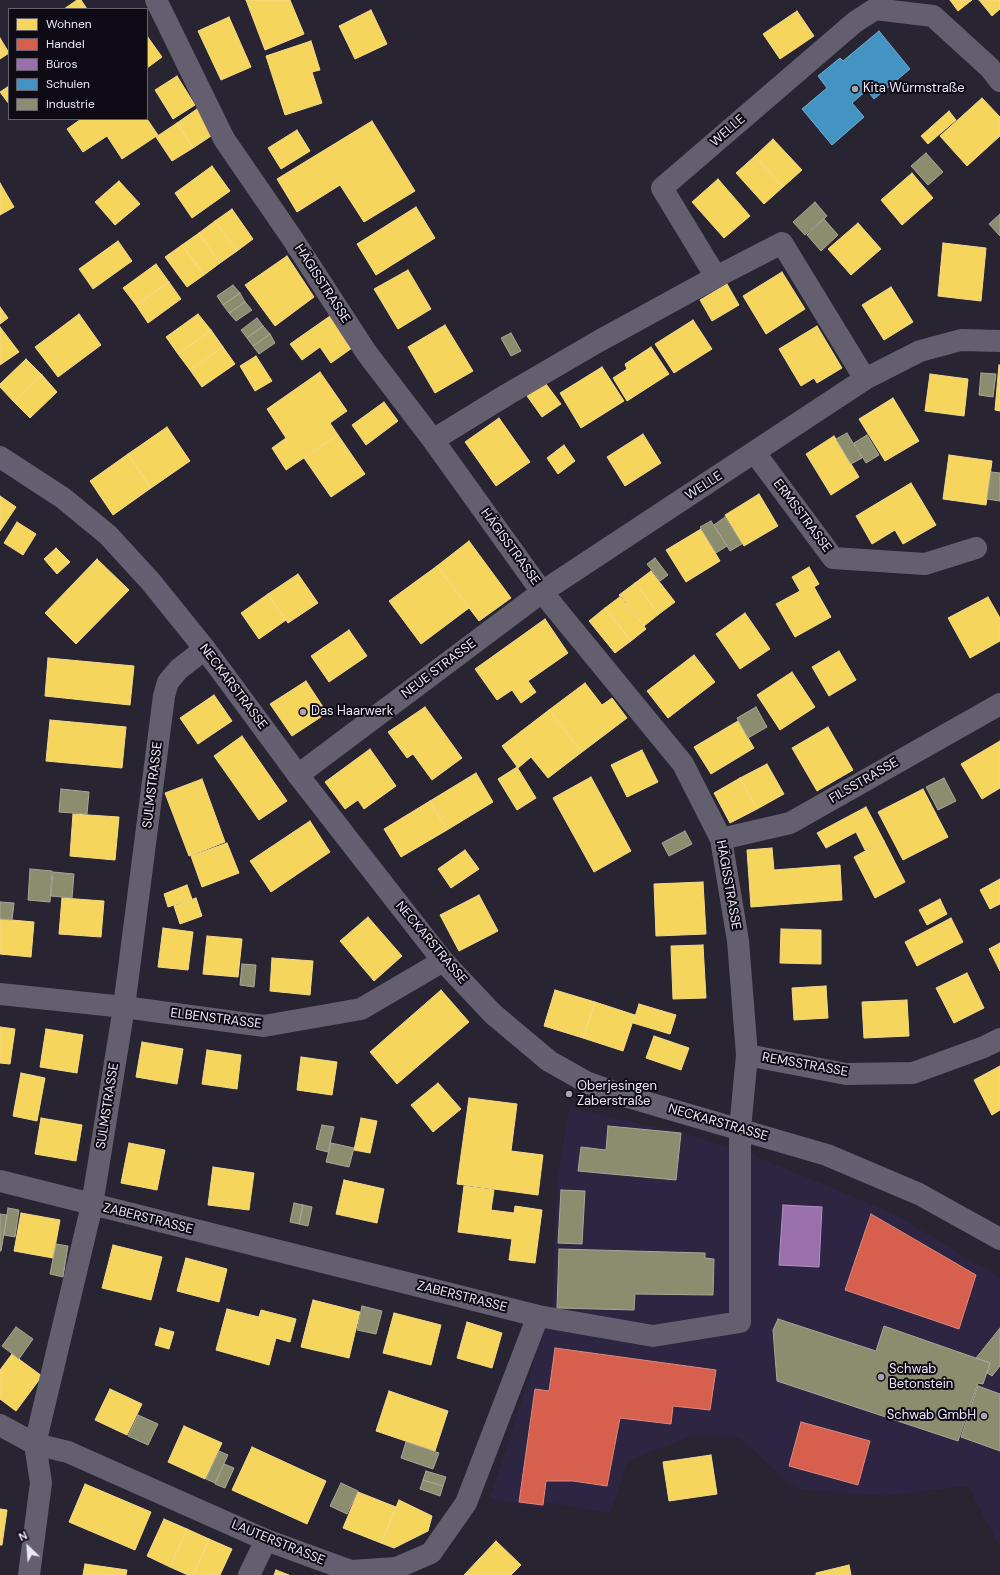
<!DOCTYPE html>
<html>
<head>
<meta charset="utf-8">
<style>
	body { margin:0 }
	#map { position:relative; width:1000px; height:1575px; overflow:hidden; background:#282431; font-family:"DM Sans",sans-serif }
	canvas { display:block }
	.legend { position:absolute; left:8px; top:8px; width:140px; height:112px; box-sizing:border-box; background:#0e0b15; border:1px solid #66636f; margin:0; padding:5px 7px; list-style:none; font-size:12px; color:#ebe7f7 }
	.legend li { display:flex; align-items:center; gap:8px; height:20px }
	.legend b { width:20px; border:1px solid #66636f }
	.north { position:absolute; left:8px; top:1527px; width:40px; height:40px; -webkit-text-stroke:3px #0e0b15; paint-order:stroke; rotate:335deg; font-size:11px; font-weight:700; line-height:16px; text-align:center; color:#ebe7f7 }
	.north::after { content:''; display:block; margin:auto; width:14px; height:18px; background:#ebe7f7; clip-path:polygon(50% 0,100% 100%,50% 72%,0 100%) }
</style>
</head>
<body>
<div id="map">
<canvas width="1000" height="1575"></canvas>
<ul class="legend">
<li><b style="height:11px;background:#f6d55c"></b>Wohnen</li>
<li><b style="height:11px;background:#d6604d"></b>Handel</li>
<li><b style="height:11px;background:#9970ab"></b>Büros</li>
<li><b style="height:11px;background:#4393c3"></b>Schulen</li>
<li><b style="height:11px;background:#8c8c6e"></b>Industrie</li>
</ul>
<div class="north">N</div>
</div>
<script>
const context = document.querySelector('canvas').getContext('2d');
context.lineJoin = 'round';
function paint(path, color) { context.fillStyle = color; context.fill(path, 'evenodd'); }
const poly = rows => new Path2D(rows.map(r => 'M' + r).join(''));
function trace(path, color, width, dash) { context.strokeStyle = color; context.lineWidth = width; context.lineCap = dash ? 'butt' : 'round'; context.setLineDash(dash || []); context.stroke(path); }
function drawText(font, color, halo, rows, align = 'center') {
  context.font = font + ' "DM Sans",sans-serif'; context.lineWidth = 4; context.setLineDash([]); context.textBaseline = 'middle'; context.strokeStyle = halo; context.fillStyle = color; for (const [text, x, y, turn = 0] of rows) {
    context.save(); context.translate(x, y); context.rotate((+turn || 0) * Math.PI / 180); context.textAlign = isNaN(turn) ? turn : align; if (halo) context.strokeText(text, 0, 0); context.fillText(text, 0, 0); context.restore();
  }
}
paint(poly([
	[569,1108,684,1133,753,1155,897,1215,1000,1278,1000,1548,968,1486,883,1496,796,1489,738,1437,693,1436,627,1461,611,1513,546,1502,544,1509,490,1498,552,1306,557,1183]
]), '#2d2541');
const homes = poly([
	[77,0,81,0,87,9,64,9,77,0],
	[246,0,290,0,304,34,265,50,246,0],
	[950,0,972,0,958,11,950,0],
	[979,0,1000,0,1000,9,992,16,979,0],
	[371,10,387,44,355,59,339,26,371,10],
	[797,11,814,36,780,59,763,34,797,11],
	[229,17,251,67,221,80,198,31,229,17],
	[147,36,162,57,147,68,147,36],
	[0,38,9,53,0,59,0,38],
	[311,41,320,70,312,72,322,103,285,115,266,56,311,41],
	[177,76,195,105,173,119,155,90,177,76],
	[9,86,9,104,0,92,9,86],
	[982,98,1000,117,1000,136,967,166,940,136,982,98],
	[197,109,214,134,193,148,177,123,197,109],
	[949,111,956,120,928,144,921,136,949,111],
	[81,119,147,119,158,135,122,159,107,136,83,152,67,129,81,119],
	[372,121,415,191,364,222,340,185,297,212,277,179,372,121],
	[177,123,193,148,172,161,156,137,177,123],
	[297,130,310,151,281,169,268,148,297,130],
	[773,139,802,170,783,187,755,156,773,139],
	[755,156,783,187,764,204,736,173,755,156],
	[212,166,230,191,192,218,175,193,212,166],
	[912,173,933,198,902,225,881,200,912,173],
	[718,179,750,216,724,238,692,202,718,179],
	[119,181,140,204,115,225,95,202,119,181],
	[0,183,14,207,0,215,0,183],
	[416,207,435,238,376,275,357,244,416,207],
	[232,209,253,239,237,251,215,221,232,209],
	[215,221,237,251,220,263,199,233,215,221],
	[858,223,881,249,851,275,828,249,858,223],
	[199,233,220,263,204,275,182,245,199,233],
	[118,241,132,261,93,289,79,269,118,241],
	[943,243,986,248,981,301,938,296,943,243],
	[182,245,204,275,187,287,165,257,182,245],
	[287,256,314,297,275,326,245,285,287,256],
	[156,264,169,282,136,305,123,288,156,264],
	[408,270,431,309,398,329,374,289,408,270],
	[782,272,805,309,766,334,743,296,782,272],
	[169,282,181,299,148,323,136,305,169,282],
	[727,284,739,305,712,321,700,300,727,284],
	[891,287,913,322,884,340,862,305,891,287],
	[0,307,8,318,0,324,0,307],
	[79,314,101,345,58,377,35,347,79,314],
	[198,314,211,330,178,354,166,337,198,314],
	[330,316,352,348,331,363,320,347,302,360,290,344,330,316],
	[693,320,712,349,674,373,655,344,693,320],
	[445,325,473,371,435,393,408,347,445,325],
	[817,326,842,368,817,383,814,378,801,386,779,349,817,326],
	[0,327,19,352,0,365,0,327],
	[211,330,223,347,190,370,178,354,211,330],
	[223,347,235,364,202,387,190,370,223,347],
	[651,347,669,374,627,401,613,378,627,369,625,364,651,347],
	[256,356,272,381,255,391,240,366,256,356],
	[26,359,42,375,14,402,0,387,0,384,26,359],
	[999,365,1000,365,1000,411,995,410,999,365],
	[602,367,624,401,581,428,560,393,602,367],
	[320,372,347,411,330,423,338,435,286,470,272,448,286,438,267,409,320,372],
	[930,374,968,379,964,416,925,411,930,374],
	[42,375,57,392,30,418,14,402,42,375],
	[546,384,561,404,542,417,527,396,546,384],
	[893,398,919,441,885,461,859,419,893,398],
	[384,402,398,421,366,445,352,425,384,402],
	[499,418,530,462,496,486,465,442,499,418],
	[167,427,190,461,151,488,128,454,167,427],
	[643,434,661,463,625,486,607,457,643,434],
	[338,435,365,474,331,497,304,458,338,435],
	[834,436,859,477,831,495,806,454,834,436],
	[564,445,575,461,558,474,547,458,564,445],
	[128,454,151,488,113,515,90,481,128,454],
	[949,455,992,461,986,505,943,499,949,455],
	[911,483,936,525,903,544,895,530,872,544,856,516,911,483],
	[759,494,778,526,744,546,725,515,759,494],
	[0,496,16,507,0,531,0,496],
	[17,522,36,534,23,555,4,543,17,522],
	[701,529,720,561,686,582,666,550,701,529],
	[469,541,511,598,479,621,437,566,469,541],
	[56,548,70,562,57,574,44,559,56,548],
	[97,559,129,590,76,644,45,613,97,559],
	[437,566,469,608,421,644,389,601,437,566],
	[809,567,819,584,814,587,831,617,795,637,776,604,800,591,792,577,809,567],
	[651,571,675,602,659,614,635,583,651,571],
	[298,574,318,603,288,623,268,594,298,574],
	[635,583,659,614,644,626,619,595,635,583],
	[268,594,286,620,259,639,241,613,268,594],
	[621,596,646,629,631,641,605,608,621,596],
	[988,597,1000,618,1000,641,970,658,948,618,988,597],
	[605,608,631,641,615,653,589,621,605,608],
	[745,613,770,649,740,669,716,634,745,613],
	[545,619,568,653,528,681,536,692,521,703,512,690,497,700,475,669,545,619],
	[349,630,367,656,329,682,311,656,349,630],
	[839,651,856,680,829,696,812,667,839,651],
	[694,655,715,682,668,718,647,691,694,655],
	[48,658,134,666,130,705,45,696,48,658],
	[792,672,815,707,780,730,757,695,792,672],
	[306,681,327,713,292,736,270,704,306,681],
	[585,683,602,705,612,698,627,718,582,752,549,710,585,683],
	[214,695,232,721,198,744,180,718,214,695],
	[425,707,462,758,432,780,413,754,407,758,388,732,425,707],
	[549,710,582,752,548,778,531,757,518,768,502,746,549,710],
	[50,720,126,727,122,768,46,761,50,720],
	[738,721,754,748,711,774,694,747,738,721],
	[828,727,853,770,817,791,792,748,828,727],
	[242,736,287,801,259,820,214,756,242,736],
	[1000,741,1000,788,982,799,961,764,1000,741],
	[370,749,396,786,364,809,358,800,345,809,325,782,370,749],
	[642,750,658,782,627,797,611,765,642,750],
	[767,764,784,794,757,809,740,778,767,764],
	[517,767,536,798,517,810,498,779,517,767],
	[476,773,493,802,447,830,430,801,476,773],
	[591,777,631,851,594,872,553,798,591,777],
	[740,778,757,809,730,823,714,793,740,778],
	[202,779,225,842,189,856,165,793,202,779],
	[923,789,948,837,903,860,878,812,923,789],
	[430,801,447,830,401,857,384,829,430,801],
	[866,807,884,841,865,850,856,832,826,848,817,833,866,807],
	[73,814,119,817,115,860,70,856,73,814],
	[310,821,330,852,271,892,250,861,310,821],
	[884,841,905,882,875,898,854,857,884,841],
	[227,843,239,873,202,887,191,856,227,843],
	[772,848,774,870,840,865,842,900,751,907,747,850,772,848],
	[465,850,479,869,451,888,438,869,465,850],
	[1000,879,1000,904,990,909,980,890,1000,879],
	[703,882,706,934,656,936,654,884,703,882],
	[187,885,192,899,168,907,164,894,187,885],
	[479,895,498,931,459,951,440,915,479,895],
	[62,898,104,901,101,937,59,934,62,898],
	[196,898,202,916,180,924,174,906,196,898],
	[940,899,947,914,927,925,919,910,940,899],
	[368,917,402,956,374,981,340,941,368,917],
	[951,918,963,942,917,966,905,942,951,918],
	[0,919,34,922,31,957,0,954,0,919],
	[163,928,193,932,188,970,158,967,163,928],
	[781,929,821,930,821,964,780,963,781,929],
	[207,936,242,939,238,977,203,974,207,936],
	[1000,943,1000,971,989,949,1000,943],
	[703,945,706,998,673,999,671,946,703,945],
	[272,958,313,961,310,995,270,991,272,958],
	[967,973,984,1008,954,1023,936,988,967,973],
	[826,986,828,1018,794,1020,792,988,826,986],
	[441,990,469,1022,397,1084,370,1052,441,990],
	[555,990,595,1002,583,1038,544,1026,555,990],
	[907,1000,909,1036,864,1038,862,1002,907,1000],
	[595,1002,635,1015,623,1051,583,1038,595,1002],
	[639,1004,676,1015,670,1034,633,1023,639,1004],
	[0,1027,15,1029,10,1064,0,1063,0,1027],
	[46,1029,83,1035,77,1073,40,1067,46,1029],
	[654,1036,689,1048,681,1070,646,1058,654,1036],
	[142,1042,183,1049,177,1084,136,1077,142,1042],
	[207,1050,241,1055,237,1089,202,1084,207,1050],
	[301,1057,337,1062,332,1095,297,1090,301,1057],
	[1000,1066,1000,1110,992,1115,974,1080,1000,1066],
	[21,1073,45,1078,37,1121,13,1116,21,1073],
	[438,1083,461,1109,433,1132,411,1105,438,1083],
	[469,1098,517,1104,511,1151,543,1155,538,1195,457,1184,469,1098],
	[41,1118,82,1125,76,1161,35,1154,41,1118],
	[361,1118,377,1121,370,1153,354,1150,361,1118],
	[129,1143,165,1150,157,1190,121,1183,129,1143],
	[213,1167,254,1173,249,1210,208,1205,213,1167],
	[344,1180,384,1189,377,1223,336,1214,344,1180],
	[464,1186,494,1190,491,1210,514,1213,515,1206,542,1210,535,1263,509,1260,512,1239,458,1232,464,1186],
	[21,1213,60,1220,53,1258,14,1251,21,1213],
	[113,1245,162,1257,151,1300,102,1288,113,1245],
	[186,1258,227,1269,219,1302,177,1291,186,1258],
	[313,1300,360,1312,349,1358,301,1347,313,1300],
	[227,1309,259,1317,261,1310,296,1319,290,1342,276,1338,269,1365,216,1350,227,1309],
	[394,1313,441,1325,431,1365,383,1353,394,1313],
	[467,1322,502,1333,492,1368,457,1358,467,1322],
	[160,1328,174,1332,169,1349,155,1345,160,1328],
	[12,1354,42,1376,16,1411,0,1399,0,1370,12,1354],
	[110,1389,142,1404,127,1435,95,1420,110,1389],
	[389,1391,448,1411,435,1451,376,1431,389,1391],
	[184,1426,222,1443,205,1479,168,1462,184,1426],
	[252,1447,326,1481,307,1524,232,1490,252,1447],
	[711,1455,717,1494,669,1501,663,1462,711,1455],
	[85,1484,151,1512,135,1550,69,1522,85,1484],
	[358,1492,396,1507,381,1543,343,1528,358,1492],
	[399,1500,432,1516,428,1531,394,1548,381,1543,399,1500],
	[0,1509,7,1510,2,1545,0,1545,0,1509],
	[164,1519,187,1529,170,1567,147,1556,164,1519],
	[187,1529,209,1539,193,1575,188,1575,170,1567,187,1529],
	[209,1539,232,1549,220,1575,193,1575,209,1539],
	[496,1541,521,1565,511,1575,464,1575,496,1541],
	[85,1564,127,1570,126,1575,83,1575,85,1564],
	[849,1565,851,1575,816,1575,816,1573,849,1565],
	[276,1570,289,1575,274,1575,276,1570]
]);
paint(homes, '#f6d55c');
trace(homes, '#f3da8a', 1);
const shops = poly([
	[871,1214,976,1275,959,1329,845,1290,871,1214],
	[555,1348,716,1370,710,1410,673,1406,671,1424,620,1418,607,1486,573,1481,546,1481,543,1505,519,1502,535,1389,549,1391,555,1348],
	[801,1422,870,1441,858,1485,789,1466,801,1422]
]);
paint(shops, '#d6604d');
trace(shops, '#dc8880', 1);
const offices = poly([
	[783,1205,822,1207,819,1267,779,1265,783,1205]
]);
paint(offices, '#9970ab');
trace(offices, '#b294c2', 1);
const schools = poly([
	[879,31,910,69,874,99,867,90,852,103,864,117,832,145,802,109,827,88,818,76,840,58,843,61,879,31]
]);
paint(schools, '#4393c3');
trace(schools, '#75acd3', 1);
const industry = poly([
	[926,153,943,172,928,185,911,166,926,153],
	[815,202,827,216,805,235,793,222,815,202],
	[1000,214,1000,236,989,224,1000,214],
	[824,219,838,235,821,251,807,235,824,219],
	[233,285,240,293,223,305,217,296,233,285],
	[240,293,245,302,229,313,223,305,240,293],
	[245,302,252,310,236,321,229,313,245,302],
	[257,318,263,326,247,338,241,330,257,318],
	[263,326,270,334,253,346,247,338,263,326],
	[511,333,521,351,511,356,501,338,511,333],
	[270,334,275,343,259,354,253,346,270,334],
	[981,373,996,374,993,397,979,395,981,373],
	[847,433,862,458,851,464,836,439,847,433],
	[867,435,879,455,866,463,854,443,867,435],
	[991,472,1000,473,1000,501,987,499,991,472],
	[725,517,742,544,730,551,714,525,725,517],
	[711,521,727,546,716,553,700,527,711,521],
	[655,558,668,575,660,581,647,564,655,558],
	[756,707,767,727,748,738,737,718,756,707],
	[944,778,956,801,938,810,926,787,944,778],
	[61,789,89,792,87,814,59,812,61,789],
	[685,831,692,844,669,856,662,843,685,831],
	[30,869,52,871,50,902,28,900,30,869],
	[53,872,74,874,72,898,51,896,53,872],
	[0,902,14,903,12,920,0,919,0,902],
	[242,964,256,965,254,987,240,985,242,964],
	[322,1125,334,1127,328,1152,316,1149,322,1125],
	[608,1126,681,1133,676,1180,578,1171,581,1147,606,1150,608,1126],
	[331,1143,354,1148,349,1167,326,1162,331,1143],
	[561,1190,585,1191,582,1244,558,1243,561,1190],
	[294,1203,303,1205,299,1224,290,1222,294,1203],
	[303,1205,312,1207,308,1226,299,1224,303,1205],
	[8,1208,19,1210,15,1237,4,1235,8,1208],
	[0,1214,7,1215,1,1251,0,1251,0,1214],
	[56,1244,68,1246,63,1277,50,1274,56,1244],
	[559,1249,705,1253,705,1258,714,1259,713,1295,635,1294,634,1310,557,1308,559,1249],
	[362,1306,382,1311,376,1334,357,1330,362,1306],
	[778,1319,876,1351,884,1326,990,1363,983,1384,978,1383,958,1441,777,1381,773,1330,778,1319],
	[16,1327,33,1339,19,1359,2,1346,16,1327],
	[1000,1328,1000,1366,992,1376,987,1373,990,1363,976,1358,1000,1328],
	[978,1386,1000,1394,1000,1451,961,1437,978,1386],
	[138,1415,158,1424,148,1445,128,1436,138,1415],
	[406,1442,439,1453,433,1469,401,1458,406,1442],
	[219,1451,228,1455,215,1483,206,1479,219,1451],
	[224,1464,234,1468,225,1488,215,1484,224,1464],
	[426,1471,446,1477,443,1486,423,1480,426,1471],
	[423,1480,443,1486,440,1496,420,1489,423,1480],
	[341,1483,358,1491,347,1514,330,1506,341,1483]
]);
paint(industry, '#8c8c6e');
trace(industry, '#a8a797', 1);
trace(poly([
	[716,277,782,243,865,379],
	[433,440,508,394,599,341,716,277,662,188,855,22,875,9,933,16,990,68,1000,81],
	[755,453,833,558,925,564,976,548],
	[298,775,542,592,865,379,920,351,961,340,1000,341],
	[721,839,790,823,1000,704],
	[0,994,124,1007,264,1026,361,1009,443,961],
	[747,1055,846,1074,913,1073,984,1047,1000,1039],
	[0,1181,538,1316,653,1336,740,1322,740,1129,747,1055,738,941,721,839,683,764,542,592,433,440,366,352,292,238,224,139,156,0],
	[0,1425,35,1444,68,1452,266,1540,351,1571,396,1568,431,1553,466,1503,538,1316],
	[29,1575,41,1483,35,1444,92,1205,124,1007,164,696,168,682,179,669,205,649],
	[249,1575,266,1540]
]), '#645f6f', 22);
trace(poly([
	[0,457,63,498,108,535,151,582,205,649,298,775,443,961,493,1014,549,1061,588,1083,628,1097,827,1155,919,1194,1000,1239]
]), '#646072', 22);
for (const [x, y, r, color] of [
	[855,89,4,"#a7a3b2"],
	[303,712,4,"#a7a3b2"],
	[569,1094,4,"#a7a3b2"],
	[881,1377,4,"#a7a3b2"],
	[984,1416,4,"#a7a3b2"]
]) { const dot = new Path2D(); dot.arc(x, y, r, 0, 2 * Math.PI); context.fillStyle = color; context.fill(dot); trace(dot, '#0e0b15', 1.5); }
drawText('13px', '#ebe7f7', '#0e0b15', [
	["Kita Würmstraße",863,89],
	["Das Haarwerk",311,712],
	["Oberjesingen",577,1087],
	["Zaberstraße",577,1102],
	["Schwab",889,1370],
	["Betonstein",889,1385],
	["Schwab GmbH",976,1416,"right"]
], 'left');
drawText('13px', '#ebe7f7', '#0e0b15', [
	["WELLE",728,131,-41],
	["HÄGISSTRASSE",322,284,57],
	["WELLE",704,486,-33],
	["ERMSSTRASSE",802,516,53],
	["HÄGISSTRASSE",510,547,54],
	["NEUE STRASSE",439,669,-37],
	["NECKARSTRASSE",233,687,53],
	["FILSSTRASSE",864,781,-30],
	["SULMSTRASSE",153,785,-83],
	["HÄGISSTRASSE",728,885,80],
	["NECKARSTRASSE",431,943,50],
	["ELBENSTRASSE",216,1019,7],
	["REMSSTRASSE",805,1065,10],
	["SULMSTRASSE",108,1106,-81],
	["NECKARSTRASSE",718,1123,16],
	["ZABERSTRASSE",148,1219,14],
	["ZABERSTRASSE",462,1297,14],
	["LAUTERSTRASSE",278,1543,22]
]);
</script>
</body>
</html>
